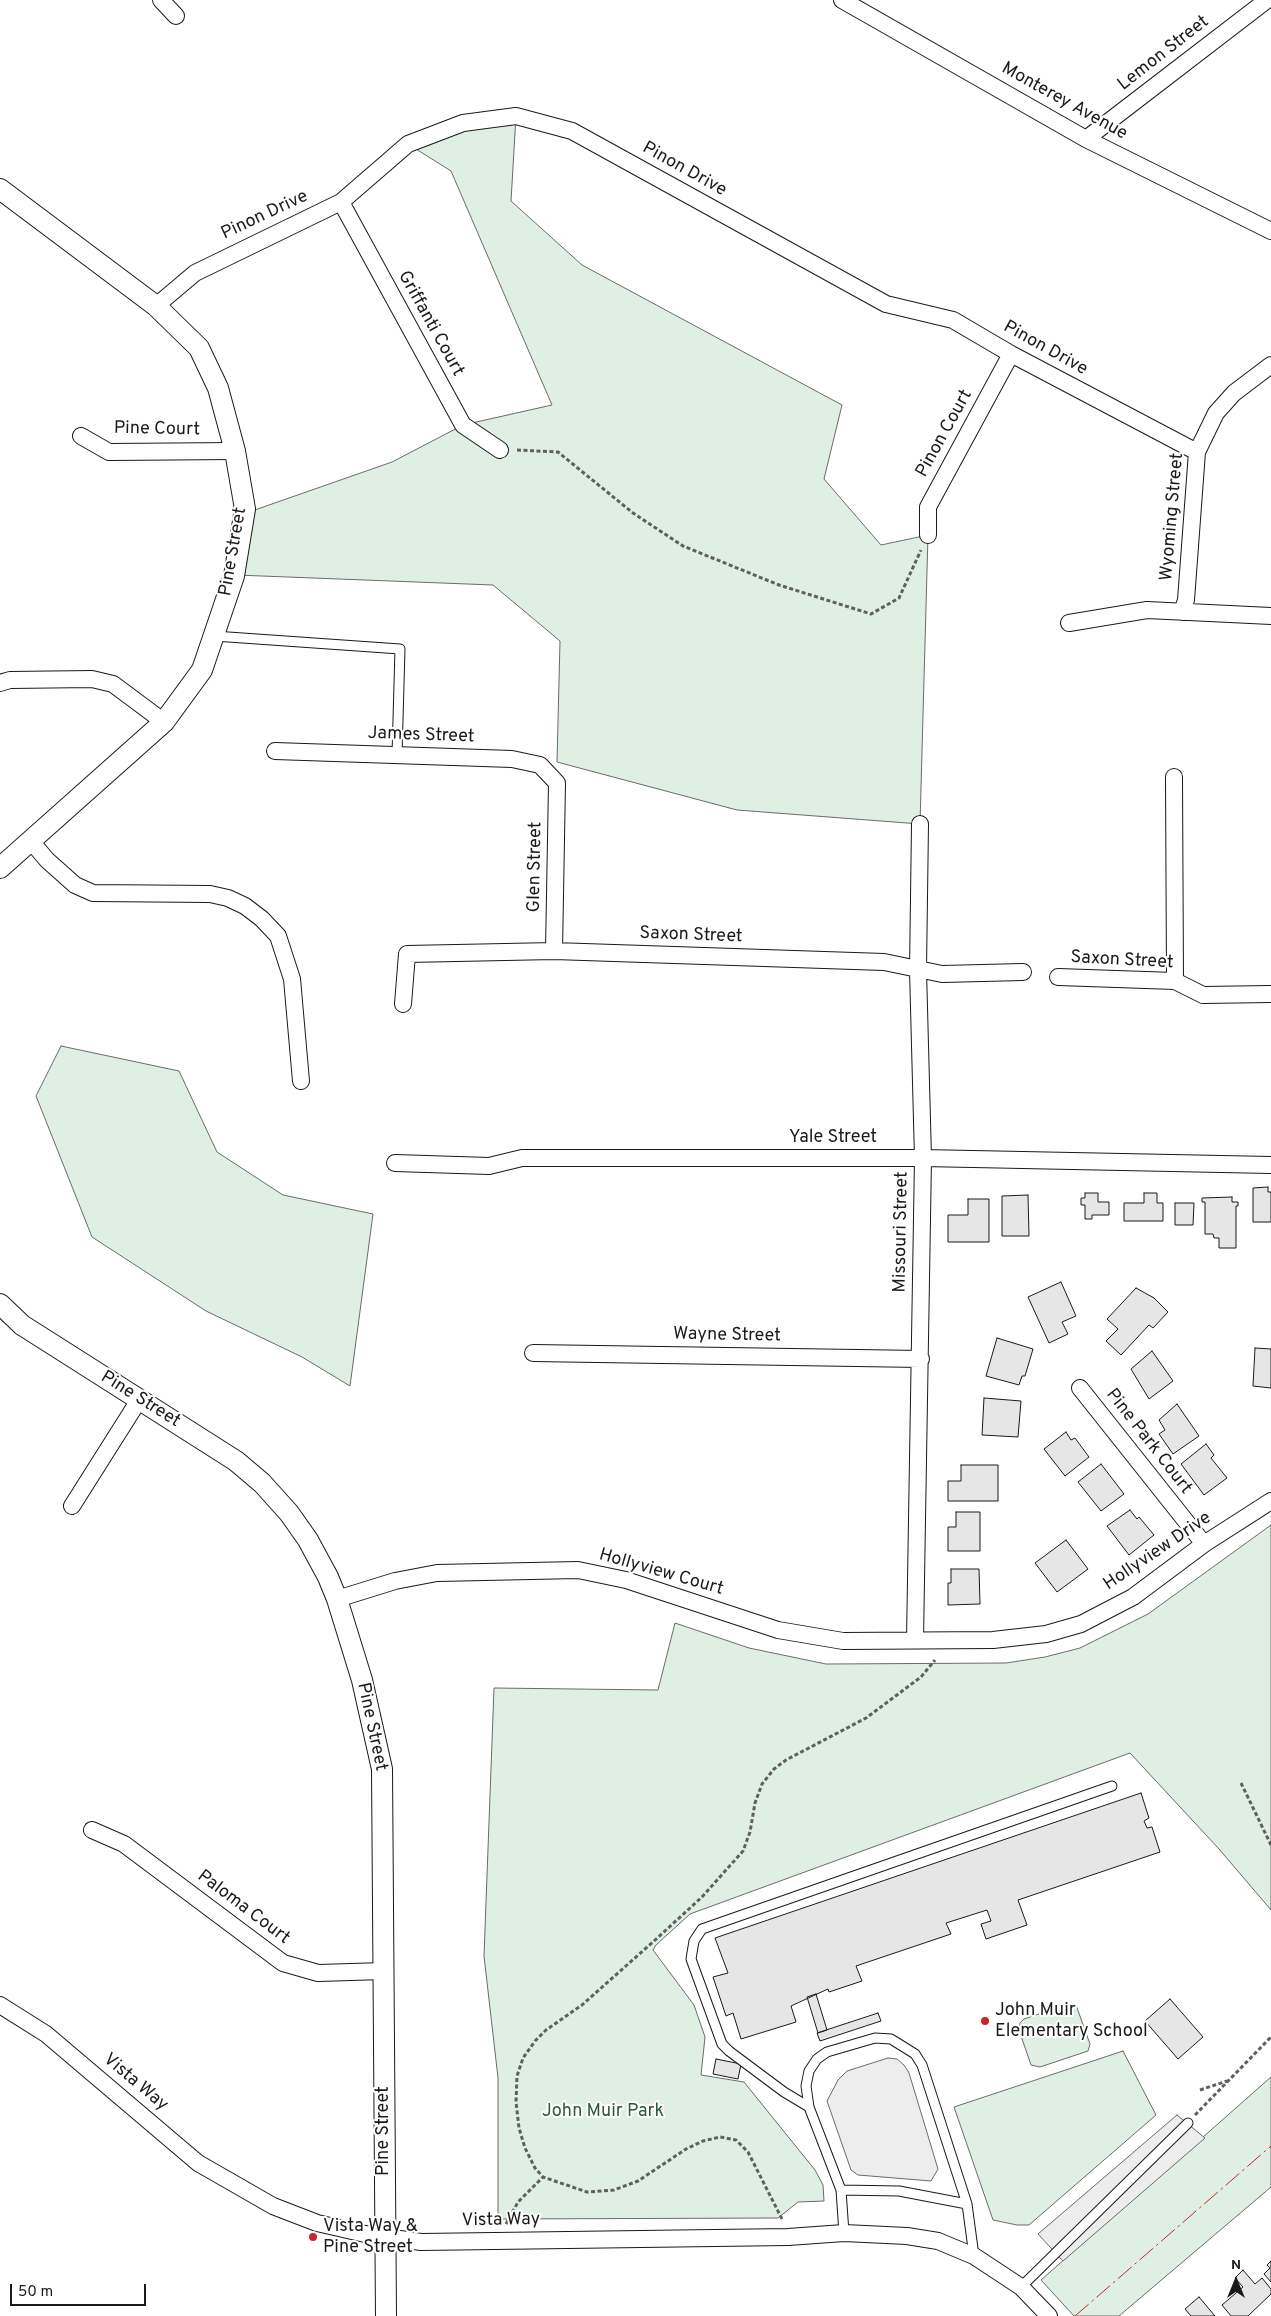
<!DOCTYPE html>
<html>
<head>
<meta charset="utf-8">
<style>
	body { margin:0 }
	#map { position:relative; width:1271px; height:2316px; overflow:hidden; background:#fff; font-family:Overpass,sans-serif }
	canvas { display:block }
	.north { position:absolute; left:1211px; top:2256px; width:50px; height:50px; -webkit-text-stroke:4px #fff; paint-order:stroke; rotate:0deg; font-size:14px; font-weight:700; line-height:20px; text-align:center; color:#1a1a1a }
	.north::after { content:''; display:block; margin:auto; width:18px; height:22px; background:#1a1a1a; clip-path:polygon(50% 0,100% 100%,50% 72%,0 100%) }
	.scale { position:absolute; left:10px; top:2284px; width:136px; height:22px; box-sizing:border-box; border:2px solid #1a1a1a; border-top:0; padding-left:6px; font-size:15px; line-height:18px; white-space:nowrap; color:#1a1a1a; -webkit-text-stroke:4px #fff; paint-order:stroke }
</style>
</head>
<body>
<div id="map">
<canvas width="1271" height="2316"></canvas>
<div class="north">N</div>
<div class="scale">50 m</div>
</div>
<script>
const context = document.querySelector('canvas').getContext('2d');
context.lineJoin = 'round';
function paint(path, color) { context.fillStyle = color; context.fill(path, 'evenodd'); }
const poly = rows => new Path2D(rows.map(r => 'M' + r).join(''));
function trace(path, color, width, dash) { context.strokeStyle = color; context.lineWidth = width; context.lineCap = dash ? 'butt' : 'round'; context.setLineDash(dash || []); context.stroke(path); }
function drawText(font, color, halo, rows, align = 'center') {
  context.font = font + ' Overpass,sans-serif'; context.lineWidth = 4; context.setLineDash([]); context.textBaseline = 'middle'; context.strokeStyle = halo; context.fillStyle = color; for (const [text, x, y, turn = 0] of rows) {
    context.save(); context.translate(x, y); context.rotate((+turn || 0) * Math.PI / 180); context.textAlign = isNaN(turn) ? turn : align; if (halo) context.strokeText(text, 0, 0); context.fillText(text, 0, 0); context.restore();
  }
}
const green = poly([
	[516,116,511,201,582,265,842,405,824,479,881,545,928,535,920,824,737,810,557,762,560,641,493,585,236,575,249,512,392,462,463,425,552,405,451,171,408,144,516,116],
	[61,1046,179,1071,217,1152,283,1195,373,1214,350,1386,302,1357,206,1311,92,1237,36,1096,61,1046],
	[1271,1525,1271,1910,1219,1849,1130,1753,690,1914,656,1945,653,1950,694,2005,705,2037,701,2075,744,2082,815,2170,823,2185,824,2201,798,2202,778,2218,498,2219,498,2078,484,1956,494,1688,658,1690,675,1623,749,1648,826,1664,1006,1663,1045,1657,1080,1648,1148,1614,1271,1525],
	[1069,2004,1076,2005,1090,2044,1088,2051,1040,2067,1031,2065,1019,2030,1020,2023,1024,2019,1069,2004],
	[1123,2051,1156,2115,1029,2225,1017,2225,993,2220,954,2107,1123,2051],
	[1271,2077,1271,2187,1119,2316,1074,2316,1041,2280,1271,2077]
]);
paint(green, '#e0efe3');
trace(green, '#6a6a6a', 1);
const parking = poly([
	[888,2058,897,2059,904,2065,909,2073,938,2169,931,2181,858,2175,851,2170,827,2101,838,2080,847,2071,888,2058],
	[1177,2115,1205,2138,1063,2261,1038,2234,1177,2115]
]);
paint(parking, '#ededed');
trace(parking, '#6a6a6a', 1);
const building = poly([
	[1268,1187,1268,1192,1271,1192,1271,1222,1253,1222,1253,1188,1268,1187],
	[1085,1193,1098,1193,1098,1202,1109,1202,1109,1215,1092,1215,1092,1219,1085,1219,1085,1205,1081,1205,1081,1198,1085,1198,1085,1193],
	[1144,1193,1157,1193,1157,1203,1163,1203,1163,1221,1124,1221,1124,1203,1144,1203,1144,1193],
	[1028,1195,1029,1236,1002,1236,1002,1196,1028,1195],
	[1232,1197,1232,1202,1238,1202,1238,1206,1236,1206,1236,1248,1219,1248,1219,1238,1214,1238,1213,1234,1205,1234,1205,1202,1202,1202,1202,1198,1232,1197],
	[968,1199,989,1199,989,1242,948,1242,948,1215,968,1215,968,1199],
	[1175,1203,1194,1203,1193,1225,1175,1225,1175,1203],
	[1061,1282,1076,1316,1062,1322,1068,1334,1049,1343,1028,1297,1061,1282],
	[1136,1288,1154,1298,1168,1312,1153,1328,1149,1325,1121,1355,1106,1341,1118,1329,1107,1319,1136,1288],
	[997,1338,1033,1349,1025,1376,1022,1376,1019,1385,986,1376,997,1338],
	[1255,1348,1271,1349,1271,1388,1253,1386,1255,1348],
	[1152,1351,1173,1381,1149,1399,1131,1369,1152,1351],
	[984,1398,1021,1401,1018,1437,982,1435,984,1398],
	[1177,1404,1199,1436,1173,1454,1159,1434,1165,1430,1159,1420,1177,1404],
	[1066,1432,1071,1440,1075,1438,1089,1457,1065,1476,1044,1449,1066,1432],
	[1206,1444,1214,1455,1211,1458,1227,1478,1204,1495,1181,1464,1206,1444],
	[1101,1464,1124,1494,1101,1511,1078,1482,1101,1464],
	[961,1465,998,1465,998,1501,948,1501,948,1481,961,1481,961,1465],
	[1130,1510,1137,1519,1139,1517,1154,1535,1129,1555,1107,1526,1130,1510],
	[956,1512,980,1512,980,1551,948,1551,948,1527,956,1527,956,1512],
	[1066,1540,1088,1569,1057,1592,1035,1563,1066,1540],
	[951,1569,979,1569,980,1604,948,1605,948,1583,951,1583,951,1569],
	[1141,1793,1149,1818,1144,1821,1147,1828,1152,1827,1160,1852,1018,1900,1027,1925,986,1939,981,1924,991,1921,987,1910,946,1923,951,1934,856,1966,862,1981,829,1992,828,1989,791,2006,796,2022,741,2039,733,2013,726,2016,713,1977,728,1973,715,1938,1141,1793],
	[816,1994,827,2030,818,2033,807,1997,816,1994],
	[1170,1999,1203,2037,1178,2059,1145,2021,1170,1999],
	[878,2013,881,2021,820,2041,817,2033,878,2013],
	[716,2059,741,2064,738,2079,713,2074,716,2059],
	[1271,2261,1271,2282,1264,2274,1270,2268,1267,2265,1271,2261],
	[1243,2270,1255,2284,1262,2278,1271,2289,1271,2294,1248,2316,1231,2316,1222,2305,1243,2287,1235,2278,1243,2270],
	[1199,2297,1215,2316,1191,2316,1185,2309,1199,2297]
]);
paint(building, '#e6e6e6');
trace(building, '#1a1a1a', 1);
const service = poly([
	[214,636,400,649,397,755],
	[809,2107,784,2092,729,2051,722,2044,691,1959,694,1941,702,1929,1112,1786],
	[841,2190,899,2191,967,2204],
	[844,2233,841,2190,809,2107,806,2086,809,2071,817,2059,827,2052,875,2038,891,2039,915,2054,922,2065,967,2204,974,2256],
	[1021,2287,1188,2123]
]);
const minor = poly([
	[161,0,176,16],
	[842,0,1086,139,1271,231],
	[1086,139,1267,0],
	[341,202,463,425,500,450],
	[156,306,195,273,341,202,408,144,463,123,516,116,572,131,886,304,953,320,1011,354,1197,452],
	[81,436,109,452,235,451],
	[928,535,928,507,1011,354],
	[1182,612,1186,600,1197,452,1216,413,1234,393,1271,365],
	[1069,623,1147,610,1271,616],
	[0,683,10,680,92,679,113,684,164,722],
	[275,751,512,759,540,765,557,783,554,951],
	[1174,777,1175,981],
	[30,840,47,860,75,885,93,893,210,894,228,898,245,906,262,919,278,936,292,979,301,1081],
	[1058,977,1175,981,1203,995,1271,994],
	[403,1004,407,954,554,951,884,962,942,974,1023,972],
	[395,1163,489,1166,522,1158,923,1158,1271,1165],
	[533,1353,921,1359],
	[1080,1388,1204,1544],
	[72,1506,139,1400],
	[337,1599,395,1581,437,1573,578,1570,626,1580,778,1630,843,1641,993,1640,1046,1634,1081,1624,1133,1597,1204,1544,1271,1501],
	[915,1640,923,1158,918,970,920,824],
	[92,1830,124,1844,283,1963,318,1973,384,1971],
	[0,2005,46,2034,198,2163,273,2206,317,2223,365,2234,421,2242,788,2237,844,2233,907,2236,938,2241,974,2256,1021,2287,1049,2316]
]);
const tertiary = poly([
	[0,189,156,306,199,348,218,388,235,451,245,509,234,576,202,670,164,722,0,868],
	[0,1304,22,1325,236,1461,262,1483,289,1513,308,1540,328,1577,337,1599,362,1680,382,1769,386,2316]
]);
trace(service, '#1a1a1a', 11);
trace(minor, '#1a1a1a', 18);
trace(tertiary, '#1a1a1a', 22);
trace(poly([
	[517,450,558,452,633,513,683,546,779,585,871,614,899,598,921,550],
	[1241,1783,1271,1845],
	[1200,2090,1227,2081],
	[1195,2115,1271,2037],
	[782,2219,748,2152,736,2140,720,2137,703,2141,686,2149,638,2181,614,2190,587,2192,543,2177,535,2168,525,2148,519,2128,516,2102,517,2076,523,2058,535,2041,546,2030,582,2005,654,1941,702,1897,743,1851,750,1832,755,1803,762,1784,774,1769,786,1760,866,1718,921,1677,935,1660],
	[506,2224,518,2202,543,2177]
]), '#5f5f5f', 3, [4, 2.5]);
trace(service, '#fff', 9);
trace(minor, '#fff', 16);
trace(tertiary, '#fff', 20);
trace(poly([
	[1075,2316,1271,2146]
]), '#c62828', 1, [18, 4, 2.5, 4]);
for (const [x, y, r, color] of [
	[985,2021,5,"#c62828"],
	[313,2237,5,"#c62828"]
]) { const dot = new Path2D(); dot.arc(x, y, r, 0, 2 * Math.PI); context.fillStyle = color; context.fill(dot); trace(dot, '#fff', 2); }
drawText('18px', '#1a1a1a', '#fff', [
	["Lemon Street",1164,54,-38],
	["Monterey Avenue",1064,102,29],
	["Pinon Drive",684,170,29],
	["Pinon Drive",265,216,-25],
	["Griffanti Court",430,324,61],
	["Pinon Drive",1045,349,29],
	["Pine Court",157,430,1],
	["Pinon Court",945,434,-61],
	["Wyoming Street",1173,517,-85],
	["Pine Street",234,552,-80],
	["James Street",421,736,2],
	["Glen Street",536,867,-89],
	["Saxon Street",691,936,2],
	["Saxon Street",1122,961,3],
	["Yale Street",833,1138],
	["Missouri Street",902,1232,-89],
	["Wayne Street",727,1336,1],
	["Pine Street",140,1400,32],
	["Pine Park Court",1148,1442,52],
	["Hollyview Drive",1158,1552,-34],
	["Hollyview Court",661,1573,16],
	["Pine Street",371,1727,78],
	["Paloma Court",243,1908,37],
	["Vista Way",135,2083,40],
	["Pine Street",384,2131,-90],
	["Vista Way",501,2221,-1]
]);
drawText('18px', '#1a1a1a', '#fff', [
	["John Muir",995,2011],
	["Elementary School",995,2032],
	["Vista Way &",323,2227],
	["Pine Street",323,2248]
], 'left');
drawText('18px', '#2b5a34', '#fff', [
	["John Muir Park",603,2112]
]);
</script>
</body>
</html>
